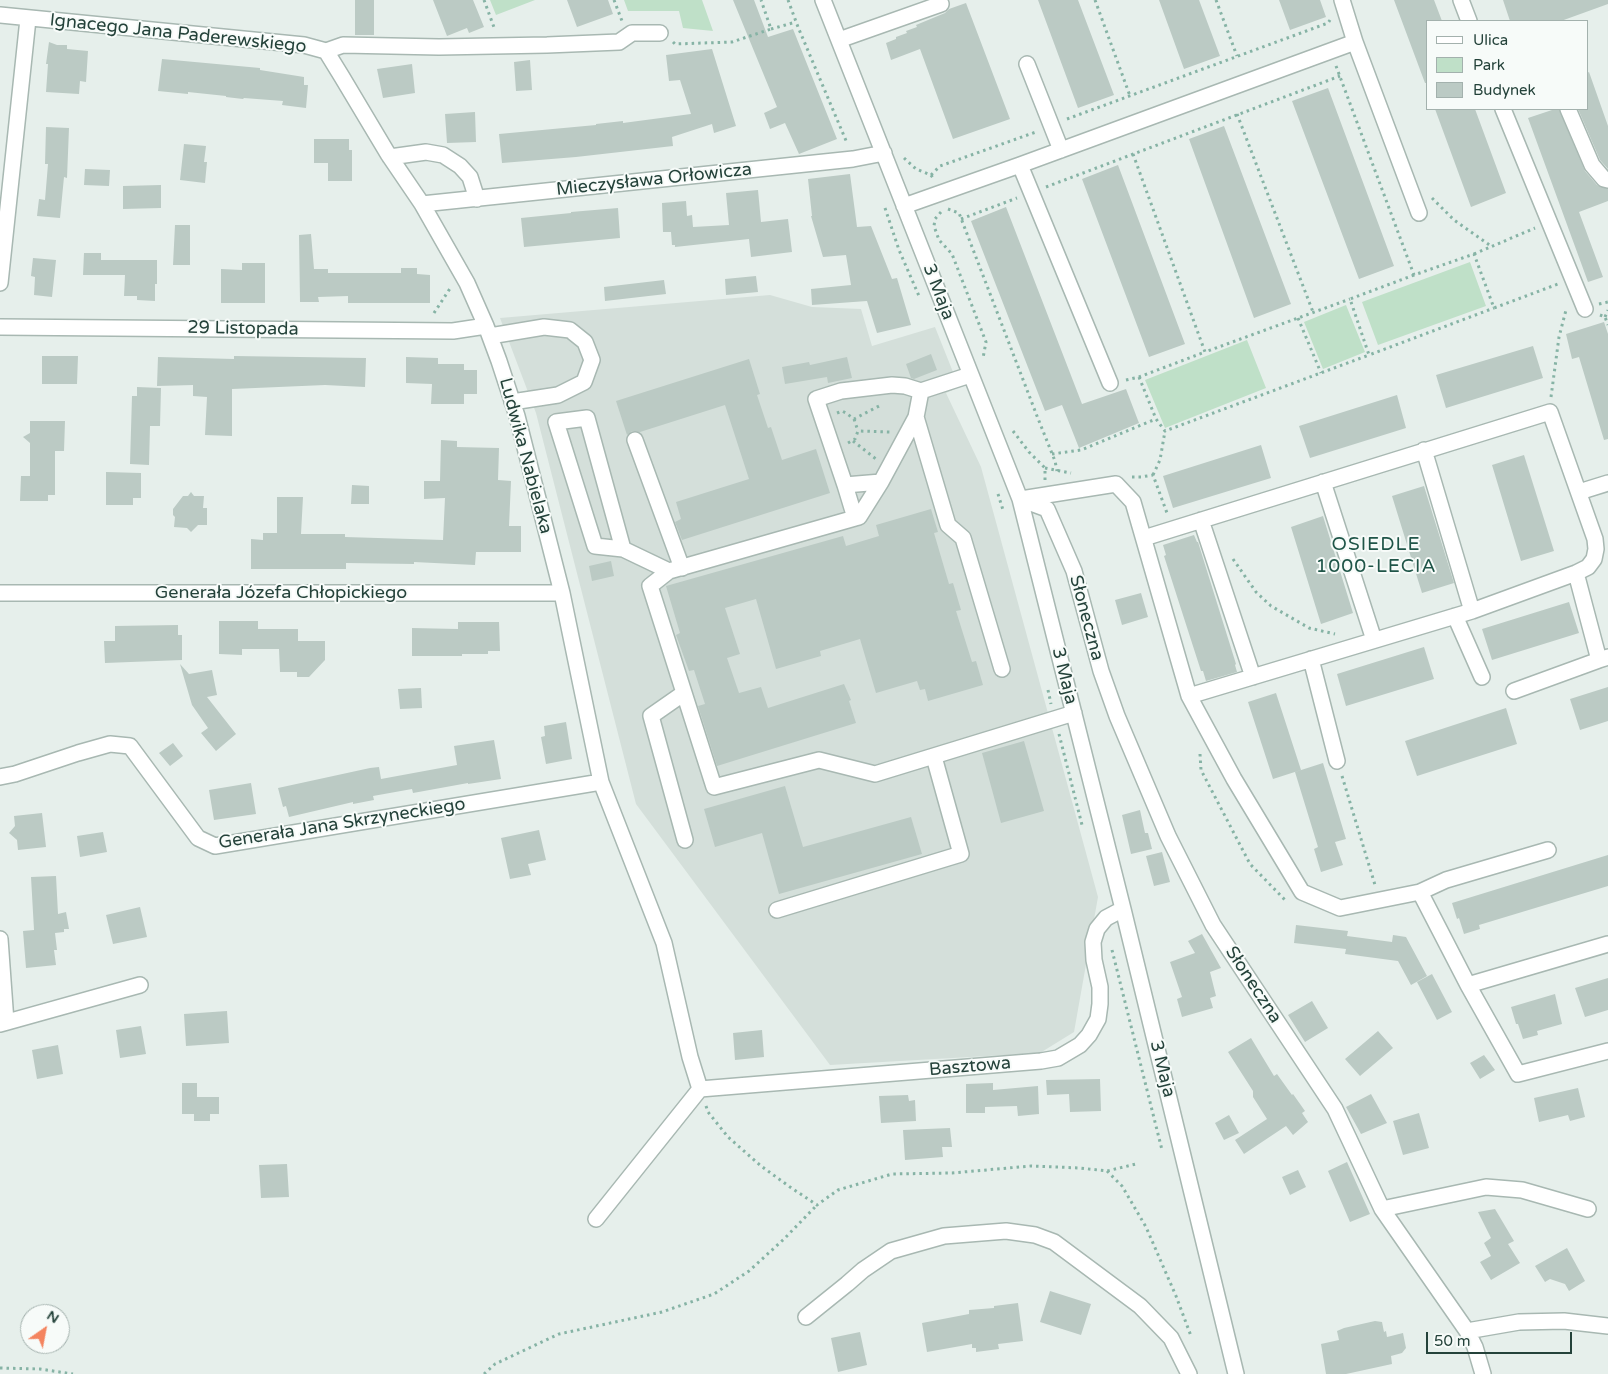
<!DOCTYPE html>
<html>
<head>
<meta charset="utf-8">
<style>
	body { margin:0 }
	#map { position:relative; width:1608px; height:1374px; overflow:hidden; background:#e6efeb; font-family:"Varela Round",sans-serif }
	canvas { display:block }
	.legend { position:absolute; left:1426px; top:20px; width:162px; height:90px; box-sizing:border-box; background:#f7fbf9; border:1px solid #a3b1ad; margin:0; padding:6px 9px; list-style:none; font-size:15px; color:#24423a }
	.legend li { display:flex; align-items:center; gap:10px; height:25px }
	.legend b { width:25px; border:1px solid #a3b1ad }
	.north { position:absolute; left:20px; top:1304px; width:50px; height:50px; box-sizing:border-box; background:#f7fbf9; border:1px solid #a3b1ad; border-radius:50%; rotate:33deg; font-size:14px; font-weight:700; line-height:20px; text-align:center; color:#24423a }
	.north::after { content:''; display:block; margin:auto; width:18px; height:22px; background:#f4845f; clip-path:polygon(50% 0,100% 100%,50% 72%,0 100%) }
	.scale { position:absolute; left:1426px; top:1332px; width:146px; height:22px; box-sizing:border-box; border:2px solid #24423a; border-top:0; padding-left:6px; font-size:15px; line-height:18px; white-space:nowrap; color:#24423a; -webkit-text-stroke:4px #f7fbf9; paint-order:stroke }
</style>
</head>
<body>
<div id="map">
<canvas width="1608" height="1374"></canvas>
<ul class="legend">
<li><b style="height:6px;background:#fff"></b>Ulica</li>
<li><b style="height:14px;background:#bfe0c8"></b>Park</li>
<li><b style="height:14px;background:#bbcac4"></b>Budynek</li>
</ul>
<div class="north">N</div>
<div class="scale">50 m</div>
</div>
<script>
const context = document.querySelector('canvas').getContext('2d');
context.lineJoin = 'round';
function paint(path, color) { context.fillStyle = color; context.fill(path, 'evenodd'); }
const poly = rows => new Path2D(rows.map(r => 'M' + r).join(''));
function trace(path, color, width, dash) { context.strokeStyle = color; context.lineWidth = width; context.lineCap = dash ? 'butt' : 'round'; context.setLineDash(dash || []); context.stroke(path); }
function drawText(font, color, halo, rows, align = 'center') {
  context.font = font + ' "Varela Round",sans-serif'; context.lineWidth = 4; context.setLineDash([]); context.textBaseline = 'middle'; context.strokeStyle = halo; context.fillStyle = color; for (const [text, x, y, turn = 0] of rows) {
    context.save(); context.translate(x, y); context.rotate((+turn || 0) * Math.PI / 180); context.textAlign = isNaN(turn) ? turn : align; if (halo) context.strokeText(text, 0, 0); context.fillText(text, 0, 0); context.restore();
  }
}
paint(poly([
	[770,295,812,307,861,309,872,346,935,327,959,387,946,393,981,467,1098,897,1074,1032,1040,1053,830,1065,636,804,536,413,500,318]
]), '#d4dfda');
paint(poly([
	[490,0,535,0,496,15],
	[624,0,702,0,713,31,683,28,679,11,628,11],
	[1470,262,1486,306,1378,345,1362,302],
	[1346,305,1365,352,1323,369,1304,322],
	[1247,340,1266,388,1165,428,1145,380]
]), '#bfe0c8');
paint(poly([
	[355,0,374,0,374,35,355,35],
	[433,0,473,0,484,27,469,33,467,28,447,36],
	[567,0,608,0,613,14,577,27],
	[733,0,754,0,768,37,793,29,837,139,799,154,785,123,770,129,764,113,777,107],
	[1038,0,1078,0,1114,95,1078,108],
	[1159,0,1199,0,1220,56,1184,69],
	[1279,0,1320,0,1326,17,1290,30],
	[1394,0,1434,0,1442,21,1427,21,1427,83,1425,83],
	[1503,0,1608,0,1608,4,1561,21,1510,21],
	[966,3,1010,119,953,139,920,49,891,60,886,43,896,39,896,37,907,33,906,31,917,27,916,25,945,13,949,9],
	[49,42,57,45,67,45,67,49,88,51,86,82,80,81,79,94,46,92,48,64,46,64],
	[712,49,736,126,714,133,712,124,672,137,673,146,576,157,502,163,499,134,596,125,596,124,623,121,623,123,691,114,680,80,669,81,666,55],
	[162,59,260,68,260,70,304,77,304,85,308,85,306,108,282,105,283,101,244,98,243,99,226,97,226,96,188,92,188,94,158,91],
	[530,60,532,90,516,91,514,62],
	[412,64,415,93,383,98,377,69],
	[1589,72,1608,126,1608,169,1600,160,1578,109,1587,109,1587,73],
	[1328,88,1394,266,1359,279,1292,101],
	[1435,109,1475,109,1506,193,1471,207],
	[1555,109,1559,109,1585,171,1597,185,1608,189,1608,201,1579,212,1603,277,1588,282,1528,118],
	[475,112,476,142,447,143,445,114],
	[1224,126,1291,304,1254,318,1189,139],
	[46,127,69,128,67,178,64,177,60,218,37,216,39,199,45,200,48,164,45,164],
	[314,139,349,139,349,150,352,150,352,181,328,181,328,163,314,163],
	[184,144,206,146,204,162,207,162,205,183,180,180],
	[1118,165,1185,344,1149,357,1082,179],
	[85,169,110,170,109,186,84,185],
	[850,174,857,227,871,226,892,279,897,278,911,325,877,333,867,301,812,305,811,289,851,285,846,255,823,257,811,216,812,216,808,179],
	[161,185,161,208,123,209,123,186],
	[758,190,761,222,788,219,792,252,751,257,749,239,675,247,675,245,672,245,671,232,663,232,662,203,686,201,687,216,692,215,693,227,729,225,726,193],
	[1006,207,1082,404,1126,389,1139,423,1079,448,1062,405,1045,411,971,221],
	[618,208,620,238,524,247,521,218,571,213,571,212],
	[175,225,190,225,190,265,173,265],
	[311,234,314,269,328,269,328,273,401,273,401,268,417,268,417,274,430,275,430,303,348,303,348,296,318,297,319,302,300,302,299,235],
	[84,253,101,253,101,260,157,260,157,284,155,284,155,301,137,300,137,296,124,296,125,275,83,275],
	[33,258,56,260,52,297,34,295,35,277,31,276],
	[242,263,265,263,265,303,221,303,221,269,242,270],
	[756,276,758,292,726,295,725,279],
	[664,280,666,294,605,301,604,287],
	[1604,322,1608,334,1608,439,1604,440,1579,357,1572,359,1566,334],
	[1533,346,1543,378,1446,408,1436,375],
	[931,354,937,370,914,379,911,378,906,364],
	[42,356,78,356,77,384,42,384],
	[234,356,366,358,365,387,325,385,232,389,232,436,205,435,207,397,193,396,193,385,157,386,158,357,234,359],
	[406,357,438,358,438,364,464,364,464,370,477,370,477,394,464,394,464,404,431,404,432,384,406,383],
	[847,357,852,378,828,383,827,377,785,384,782,367,809,362,810,365],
	[749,359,760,394,757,395,768,428,771,427,782,460,816,449,830,493,682,540,675,522,681,519,676,502,749,479,725,405,640,432,632,431,627,435,616,401],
	[137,387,161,388,160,426,150,426,149,465,130,464,132,396,137,396],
	[1397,395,1406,428,1310,458,1299,426],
	[30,421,65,421,64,451,55,451,55,495,48,495,48,501,20,501,21,476,30,476,30,443,23,437,30,433],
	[441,440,457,441,457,447,499,448,498,480,511,481,509,526,521,526,521,552,476,552,475,565,414,562,414,564,346,563,346,569,251,569,251,539,263,540,263,533,277,533,277,497,303,497,301,534,345,534,345,537,443,540,445,498,424,499,424,481,440,481],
	[1261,445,1271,478,1173,508,1163,476],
	[1524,455,1554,551,1521,561,1492,465],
	[106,472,141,473,141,498,133,498,133,505,106,505],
	[352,485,369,486,369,504,351,504],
	[1424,486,1454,583,1422,593,1392,496],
	[191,492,194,496,204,496,203,508,207,508,207,525,198,525,191,532,187,528,174,527,175,517,173,515,173,509,183,496,188,496],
	[931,509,938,532,934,533,949,584,953,583,961,610,956,611,972,662,976,661,983,685,928,701,925,689,920,690,917,681,876,693,860,639,820,651,821,656,776,669,756,599,725,608,740,654,727,658,739,693,761,687,768,708,844,684,851,700,849,701,856,723,717,766,698,706,705,704,694,670,689,671,676,635,680,633,666,586,843,536,846,546,879,536,876,525],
	[1323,516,1353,613,1321,624,1291,527],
	[1194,535,1197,542,1198,542,1236,664,1235,665,1237,672,1206,681,1203,671,1201,671,1164,556,1166,555,1163,545],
	[611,561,614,576,592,581,589,566],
	[1141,593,1148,617,1122,625,1115,600],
	[1569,602,1579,633,1492,660,1482,629],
	[219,621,258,621,258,629,298,629,298,641,325,641,325,660,309,677,297,677,297,672,280,672,279,649,242,649,242,655,219,654],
	[458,622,499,622,500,651,488,651,488,654,462,654,462,656,412,656,412,628,458,629],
	[178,625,178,635,182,635,182,660,105,663,104,641,115,641,115,626],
	[1424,647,1434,679,1346,706,1337,674],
	[180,664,189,674,212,670,217,695,207,697,236,734,216,751,201,733,208,728,192,705],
	[1608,687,1608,721,1580,730,1570,699],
	[421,688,422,708,400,709,398,689],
	[1276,693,1301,770,1273,779,1248,702],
	[1506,708,1517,744,1417,776,1405,741],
	[566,722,572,759,546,764,541,737,545,736,544,726],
	[494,740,501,779,468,784,468,783,413,793,412,789,373,796,374,800,353,804,353,802,289,817,286,806,283,807,278,788,370,768,379,767,381,779,457,765,454,746],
	[1024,741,1044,811,1001,823,982,753],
	[173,743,183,756,170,766,159,753],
	[1323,763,1346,839,1335,842,1343,865,1321,872,1314,849,1318,847,1295,772],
	[251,783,256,814,214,820,209,790],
	[785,786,803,847,911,817,922,854,779,894,762,833,715,847,704,809],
	[1140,810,1145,833,1148,833,1152,849,1131,854,1122,815],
	[42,813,46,847,18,850,17,840,9,833,15,826,14,816],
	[539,830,546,860,528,864,531,875,510,879,501,838],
	[103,832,107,852,80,857,77,836],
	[1162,852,1170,882,1154,886,1146,856],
	[1608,855,1608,886,1479,925,1480,929,1464,934,1459,918,1457,919,1452,903],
	[56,876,58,914,66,912,69,929,64,929,64,932,55,933,57,950,54,950,56,965,26,968,23,931,34,930,31,877],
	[140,907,147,937,113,944,106,915],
	[1296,925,1348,931,1347,936,1392,942,1393,935,1406,937,1427,976,1411,985,1398,961,1345,954,1346,949,1294,943],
	[1202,934,1221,968,1210,972,1216,996,1210,998,1213,1008,1182,1017,1177,999,1182,997,1170,962,1195,953,1188,941],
	[1432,974,1452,1012,1437,1020,1417,982],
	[1608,978,1608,1010,1585,1017,1575,988],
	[1555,994,1562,1024,1537,1031,1538,1035,1523,1039,1518,1024,1516,1024,1511,1007],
	[1312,1001,1328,1028,1305,1042,1288,1015],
	[227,1011,229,1043,186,1046,184,1014],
	[141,1026,146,1054,120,1058,116,1030],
	[762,1030,764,1057,735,1060,733,1033],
	[1378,1031,1393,1048,1360,1076,1345,1059],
	[1251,1038,1274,1076,1277,1074,1292,1095,1293,1094,1305,1111,1302,1113,1308,1122,1293,1135,1286,1126,1244,1154,1235,1140,1267,1119,1253,1097,1253,1091,1228,1052],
	[58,1045,63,1074,37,1079,32,1050],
	[1484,1055,1495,1070,1480,1079,1470,1063],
	[1100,1079,1101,1111,1070,1112,1069,1094,1047,1095,1046,1080],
	[182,1083,197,1083,197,1097,219,1097,219,1114,210,1114,210,1121,194,1121,194,1114,182,1114],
	[993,1083,993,1090,1038,1086,1039,1114,1018,1116,1017,1106,985,1107,985,1113,966,1113,966,1084],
	[1578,1088,1585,1117,1570,1121,1568,1115,1539,1122,1534,1098],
	[1371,1094,1387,1123,1361,1134,1346,1107],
	[908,1095,909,1101,915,1100,916,1121,881,1123,879,1096],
	[1419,1113,1429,1148,1403,1155,1393,1121],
	[1229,1115,1239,1133,1224,1140,1215,1123],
	[950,1128,952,1147,942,1147,943,1157,905,1160,903,1130],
	[1347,1162,1370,1214,1350,1222,1328,1171],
	[287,1164,289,1197,261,1198,259,1165],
	[1298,1170,1306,1187,1290,1195,1282,1177],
	[1495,1209,1514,1241,1508,1244,1520,1263,1491,1280,1480,1262,1491,1256,1484,1243,1491,1238,1478,1212],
	[1567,1248,1585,1281,1569,1291,1565,1284,1550,1279,1545,1282,1535,1266],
	[1050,1291,1091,1304,1081,1335,1040,1322],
	[1018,1303,1023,1341,998,1344,999,1349,976,1352,976,1348,972,1348,972,1344,927,1352,922,1323,969,1314,969,1310,994,1308,994,1306],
	[1375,1321,1382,1322,1384,1332,1386,1331,1387,1337,1403,1333,1406,1348,1402,1353,1391,1356,1392,1364,1346,1374,1326,1374,1321,1344,1339,1340,1337,1331,1344,1328],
	[860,1332,867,1365,838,1372,831,1338]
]), '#bbcac4');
const minor = poly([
	[823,0,1020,499,1123,909,1236,1374],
	[1461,0,1469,21],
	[0,15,304,45,326,51,342,77,388,154,422,204,467,283,486,326,499,361,517,416,562,593,601,782,664,943,690,1057,700,1089],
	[839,40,941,4],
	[1355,42,1419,213],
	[326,51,343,45,439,47,547,45,619,42,632,33,660,33],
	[1027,64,1061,150],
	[1503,109,1585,309],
	[1568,109,1592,165,1604,179,1608,180],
	[390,157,426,152,443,155,460,166,470,177,477,199],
	[1020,165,1110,383],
	[422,204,853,159,884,153],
	[904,206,1020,165,1355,42,1342,0],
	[0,283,28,19],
	[0,327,453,331,486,326],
	[490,336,544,327,570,330,585,342,592,360,584,382,558,395,512,402],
	[921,391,916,417,881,482,845,485,816,399,841,391,892,385,905,386,921,391,970,375],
	[916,417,948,525,963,538,1002,669],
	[635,440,682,568],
	[1424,450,1472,611],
	[1323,482,1374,640],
	[1579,492,1608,483],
	[1020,499,1047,509,1074,571,1101,671,1117,716,1168,836,1213,925,1335,1109,1382,1209,1467,1331,1519,1322,1564,1321,1608,1326],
	[1021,499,1116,484,1133,502,1189,696,1234,779,1302,892,1340,908,1420,892,1468,985,1518,1074,1608,1051],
	[855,518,859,517,881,482],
	[1201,520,1253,677],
	[1144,538,1550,412,1595,539,1596,549,1594,559,1588,567,1576,573,1472,611,1189,696],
	[623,549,595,546,556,422,587,418,623,549,669,571,855,518,845,485],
	[669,571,650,586,714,787,819,760,875,774,1074,713],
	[1576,573,1599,660,1608,657],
	[0,593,562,593],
	[1455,616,1482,677],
	[1311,659,1337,761],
	[1514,691,1599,660],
	[684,693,651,716,685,840],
	[0,777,15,774,78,753,110,744,130,746,198,838,215,846,601,782],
	[1420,892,1446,880,1548,850],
	[777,910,961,854,934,757],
	[0,939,6,1022],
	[1468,985,1608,944],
	[0,1024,140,985],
	[700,1089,1041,1061,1058,1058,1080,1045,1089,1035,1098,1019,1100,1004,1100,987,1094,960,1093,942,1097,929,1106,918,1123,909],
	[1382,1209,1486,1187,1522,1190,1588,1209],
	[596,1219,700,1089],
	[806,1317,847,1284,863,1270,891,1251,944,1236,1006,1231,1035,1235,1054,1242,1140,1306,1171,1338,1189,1374],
	[1467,1331,1475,1347,1483,1374]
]);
trace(minor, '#a8b8b2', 18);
trace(poly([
	[484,0,495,30],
	[614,0,622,21],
	[788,0,798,27,847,143],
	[1095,0,1130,96],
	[1216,0,1237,56],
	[771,29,796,22],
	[673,42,675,44,732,42,771,29,761,0],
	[1336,66,1414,275,1474,254,1494,308,1558,284],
	[1237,114,1313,312],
	[1067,119,1328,23,1330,20],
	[1133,154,1205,352,1350,299],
	[904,158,916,169,931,175,933,178],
	[931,175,940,166,1036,132],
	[1046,187,1340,76],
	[1432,198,1454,220,1491,246],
	[885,208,899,250,919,296],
	[948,209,959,213,1037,416,1055,461,1057,471],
	[941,212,935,219,934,226,939,240,952,254,986,342,983,358],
	[961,219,1017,198],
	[1474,254,1535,228],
	[1414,275,1350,299,1369,355,1494,308],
	[1599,304,1608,302],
	[434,313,451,287],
	[1600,315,1605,317,1608,325],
	[1605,317,1608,310],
	[1298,318,1321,373],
	[1139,377,1156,419,1165,431,1369,355],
	[1126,380,1139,377,1205,352],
	[1551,397,1559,337,1566,310],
	[837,413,842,411,846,413,854,419,881,405],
	[854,419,858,431],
	[1013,431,1029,452,1045,468,1045,480],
	[853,441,876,459],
	[848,443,855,439,858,431,890,432],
	[1052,454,1081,450,1156,419],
	[1045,468,1071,473],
	[1153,475,1160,460,1165,431],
	[1132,477,1141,477,1153,475,1167,513],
	[998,494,1003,510],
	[1233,559,1256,592,1271,606,1309,628,1335,634],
	[1048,690,1051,704],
	[1059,734,1082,825],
	[1200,754,1201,770,1250,864,1286,901],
	[1342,776,1375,885],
	[1112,950,1162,1150],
	[706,1106,708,1112,728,1137,761,1166,790,1187,817,1205,838,1190,892,1174,952,1173,1031,1166,1080,1168,1107,1171,1136,1164],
	[1107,1171,1122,1186,1146,1227,1176,1296,1191,1336],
	[0,1368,40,1369,73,1374],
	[484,1374,495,1364,559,1334,662,1312,714,1294,749,1271,784,1239,817,1205]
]), '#86b3a5', 3, [2.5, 4]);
trace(minor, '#fff', 15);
drawText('18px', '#24423a', '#f7fbf9', [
	["Ignacego Jana Paderewskiego",178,34,6],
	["Mieczysława Orłowicza",654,180,-6],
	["3 Maja",938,292,69],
	["29 Listopada",243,329,1],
	["Ludwika Nabielaka",525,456,75],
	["Generała Józefa Chłopickiego",281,593],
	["Słoneczna",1086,618,75],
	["3 Maja",1064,676,76],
	["Generała Jana Skrzyneckiego",342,824,-9],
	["Słoneczna",1253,985,57],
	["Basztowa",970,1067,-5],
	["3 Maja",1162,1069,76]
]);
context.letterSpacing = '1px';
drawText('19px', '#1f5548', '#f7fbf9', [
	["OSIEDLE",1376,545],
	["1000-LECIA",1376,567]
]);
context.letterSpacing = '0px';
</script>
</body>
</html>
